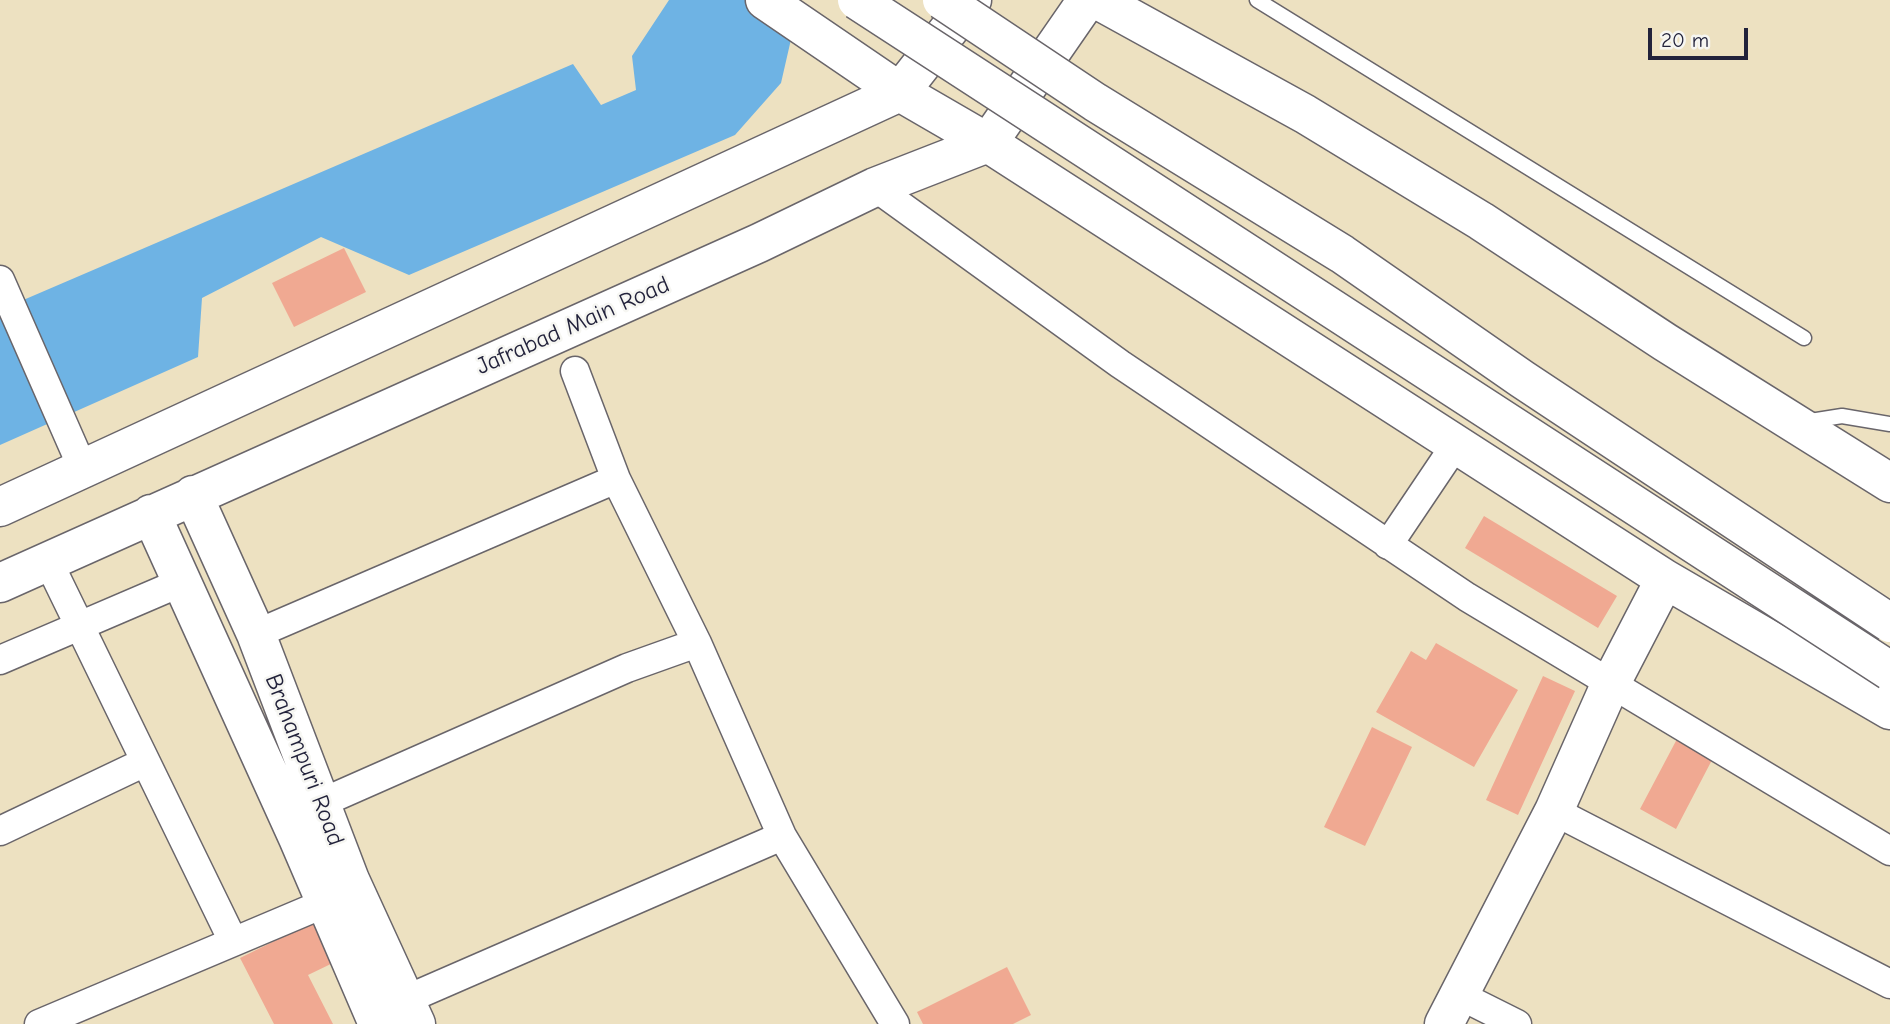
<!DOCTYPE html>
<html>
<head>
<meta charset="utf-8">
<style>
	body { margin:0 }
	#map { position:relative; width:1890px; height:1024px; overflow:hidden; background:#ede1c1; font-family:"Comic Neue",sans-serif }
	canvas { display:block }
	.scale { position:absolute; left:1648px; top:28px; width:100px; height:32px; box-sizing:border-box; border:4px solid #22223b; border-top:0; padding-left:9px; font-size:21px; line-height:24px; white-space:nowrap; color:#22223b; -webkit-text-stroke:5px #f6f6f2; paint-order:stroke }
</style>
</head>
<body>
<div id="map">
<canvas width="1890" height="1024"></canvas>
<div class="scale">20 m</div>
</div>
<script>
const context = document.querySelector('canvas').getContext('2d');
context.lineJoin = 'round';
function paint(path, color) { context.fillStyle = color; context.fill(path, 'evenodd'); }
const poly = rows => new Path2D(rows.map(r => 'M' + r).join(''));
function trace(path, color, width, dash) { context.strokeStyle = color; context.lineWidth = width; context.lineCap = dash ? 'butt' : 'round'; context.setLineDash(dash || []); context.stroke(path); }
function drawText(font, color, halo, rows, align = 'center') {
  context.font = font + ' "Comic Neue",sans-serif'; context.lineWidth = 5; context.setLineDash([]); context.textBaseline = 'middle'; context.strokeStyle = halo; context.fillStyle = color; for (const [text, x, y, turn = 0] of rows) {
    context.save(); context.translate(x, y); context.rotate((+turn || 0) * Math.PI / 180); context.textAlign = isNaN(turn) ? turn : align; if (halo) context.strokeText(text, 0, 0); context.fillText(text, 0, 0); context.restore();
  }
}
paint(poly([
	[669,0,800,0,781,83,735,135,409,275,321,237,202,298,198,357,0,445,0,310,573,64,601,105,636,90,632,56]
]), '#6eb3e4');
paint(poly([
	[344,248,366,292,294,327,272,283],
	[1484,516,1617,596,1598,628,1465,548],
	[1436,643,1518,690,1474,767,1376,712,1411,651,1426,660],
	[1543,676,1575,691,1518,815,1486,800],
	[1372,727,1412,747,1365,846,1324,827],
	[1677,739,1713,758,1676,829,1640,809],
	[317,920,337,961,308,975,333,1024,274,1024,240,958],
	[1007,967,1031,1015,1013,1024,923,1024,917,1012]
]), '#f0a992');
const lane = poly([
	[1257,0,1804,338],
	[1804,422,1842,416,1890,424]
]);
const street = poly([
	[875,187,1120,364,1467,597,1890,851],
	[0,280,83,469],
	[575,371,616,479,697,643,782,836,895,1024],
	[1388,545,1456,444],
	[48,561,233,941],
	[256,634,616,479],
	[0,660,182,582],
	[321,803,627,668,697,643],
	[1554,811,1890,984],
	[0,831,145,762],
	[1459,995,1517,1024],
	[405,1000,782,836],
	[39,1024,342,896]
]);
const secondary = poly([
	[765,0,900,92,988,143,1665,579,1890,710],
	[1098,0,1305,114,1481,221,1665,342,1890,483],
	[193,495,256,634,350,880,416,1024],
	[0,507,900,92,972,0],
	[151,514,298,838,378,1024],
	[0,583,759,243,875,187,988,143,1087,0],
	[1444,1024,1554,811,1610,685,1665,579]
]);
trace(lane, '#69656a', 17);
trace(street, '#69656a', 31);
trace(secondary, '#69656a', 41);
trace(lane, '#fff', 14);
trace(street, '#fff', 28);
trace(secondary, '#fff', 38);
const highwayBridge = poly([
	[857,0,1890,671],
	[942,0,1095,102,1342,254,1522,379,1890,623]
]);
trace(highwayBridge, '#69656a', 41, []);
trace(highwayBridge, '#fff', 38);
drawText('24px', '#22223b', '#f6f6f2', [
	["Jafrabad Main Road",573,326,-24],
	["Brahampuri Road",304,760,69]
]);
</script>
</body>
</html>
